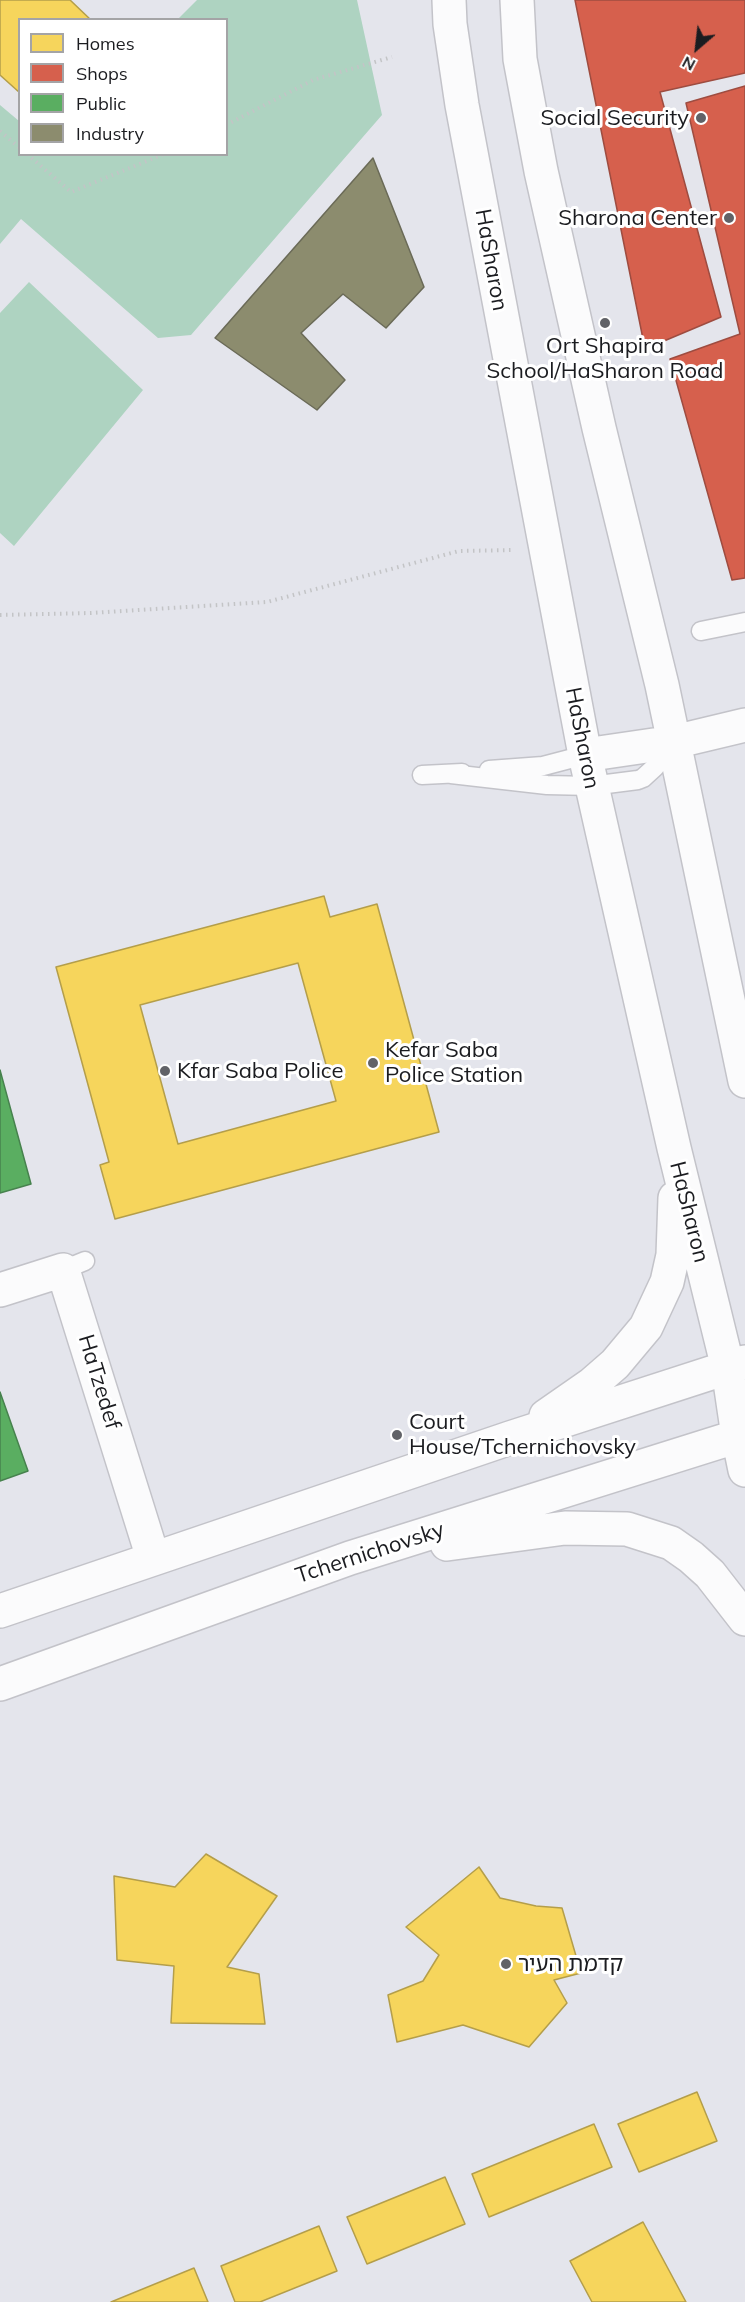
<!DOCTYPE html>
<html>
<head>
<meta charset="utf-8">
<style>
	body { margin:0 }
	#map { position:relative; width:745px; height:2302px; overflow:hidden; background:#e4e5ec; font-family:Mulish,sans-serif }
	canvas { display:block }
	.legend { position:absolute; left:18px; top:18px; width:210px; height:138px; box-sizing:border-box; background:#fff; border:2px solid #a4a4a6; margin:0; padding:8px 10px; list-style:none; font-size:18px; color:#1b1c20 }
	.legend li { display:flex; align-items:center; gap:12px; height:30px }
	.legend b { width:30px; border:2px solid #a4a4a6 }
	.north { position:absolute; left:667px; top:18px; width:60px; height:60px; -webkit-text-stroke:4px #fff; paint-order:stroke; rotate:208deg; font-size:16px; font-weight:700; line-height:24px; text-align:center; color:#1b1c20 }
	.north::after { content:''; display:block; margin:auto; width:21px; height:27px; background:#1b1c20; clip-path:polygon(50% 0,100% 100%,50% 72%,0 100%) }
</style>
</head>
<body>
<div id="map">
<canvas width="745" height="2302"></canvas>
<ul class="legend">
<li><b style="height:16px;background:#f6d55c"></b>Homes</li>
<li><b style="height:16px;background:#d6604d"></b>Shops</li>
<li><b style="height:16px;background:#5aae61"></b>Public</li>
<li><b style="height:16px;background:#8c8c6e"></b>Industry</li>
</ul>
<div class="north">N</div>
</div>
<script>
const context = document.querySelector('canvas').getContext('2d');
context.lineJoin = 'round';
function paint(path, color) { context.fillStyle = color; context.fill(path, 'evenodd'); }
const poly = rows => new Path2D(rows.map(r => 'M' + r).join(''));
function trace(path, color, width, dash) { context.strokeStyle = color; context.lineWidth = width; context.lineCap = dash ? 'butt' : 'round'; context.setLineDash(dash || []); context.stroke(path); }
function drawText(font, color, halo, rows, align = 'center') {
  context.font = font + ' Mulish,"Noto Sans Hebrew",sans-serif'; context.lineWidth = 6; context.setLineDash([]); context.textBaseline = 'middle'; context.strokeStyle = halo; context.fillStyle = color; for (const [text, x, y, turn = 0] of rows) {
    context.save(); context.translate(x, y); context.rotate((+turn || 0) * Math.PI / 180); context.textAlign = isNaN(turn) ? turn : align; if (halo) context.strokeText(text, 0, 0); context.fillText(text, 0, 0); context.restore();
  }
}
paint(poly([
	[197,0,357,0,382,115,191,335,158,338,21,219,0,244,0,105,19,121,20,154,226,154,226,20,178,19],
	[29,282,143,390,14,546,0,533,0,313]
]), '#aed3c1');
const homes = poly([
	[0,0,70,0,91,20,20,20,20,93,0,75,0,0],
	[324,896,330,917,377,904,439,1132,115,1219,100,1165,109,1162,56,967,324,896],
	[298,963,336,1101,178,1144,140,1005,298,963],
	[206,1854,277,1896,227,1967,259,1974,265,2024,171,2023,174,1966,117,1960,114,1876,175,1887,206,1854],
	[479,1867,500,1898,536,1906,562,1908,581,1973,554,1980,567,2003,529,2047,463,2025,397,2042,388,1995,423,1981,439,1955,406,1927,479,1867],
	[697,2092,717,2141,639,2172,618,2124,697,2092],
	[594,2124,612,2167,489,2217,472,2174,594,2124],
	[445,2177,465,2224,367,2264,347,2217,445,2177],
	[643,2222,686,2302,592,2302,570,2261,643,2222],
	[319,2226,337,2271,260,2302,235,2302,221,2266,319,2226],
	[194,2268,208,2302,111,2302,194,2268]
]);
paint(homes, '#f6d55c');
trace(homes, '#b49e4a', 1.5);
const shops = poly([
	[575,0,745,0,745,73,660,92,721,317,645,349,575,0],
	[745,86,745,578,732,580,670,359,740,334,686,103,745,86]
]);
paint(shops, '#d6604d');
trace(shops, '#9e4c40', 1.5);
const public = poly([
	[0,1070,31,1184,0,1193,0,1070],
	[0,1392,28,1471,0,1481,0,1392]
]);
paint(public, '#5aae61');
trace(public, '#47824e', 1.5);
const industry = poly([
	[373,158,424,287,386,328,343,294,301,333,345,380,317,410,215,338,373,158]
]);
paint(industry, '#8c8c6e');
trace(industry, '#6a6a57', 1.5);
const lane = poly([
	[701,631,745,622],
	[489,770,543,766,585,755],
	[451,774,547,785,591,786,638,780,643,778,655,767,674,742],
	[422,775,462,773],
	[63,1270,85,1261]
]);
const street = poly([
	[0,1290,63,1270,153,1558]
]);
const primary = poly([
	[449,0,450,24,462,105,585,755,674,1148,728,1368,738,1436,745,1470],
	[517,0,520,59,541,171,599,428,662,685,745,1081],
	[585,755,674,742,745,725],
	[546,1416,592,1384,615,1364,646,1327,667,1282,673,1255,675,1198],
	[447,1544,565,1528,627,1529,671,1543,691,1557,710,1574,745,1619],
	[0,1611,510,1438,745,1362],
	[0,1684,350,1558,745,1434]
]);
trace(lane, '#c3c3c9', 21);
trace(street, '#c3c3c9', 36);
trace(primary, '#c3c3c9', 36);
trace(poly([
	[226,125,313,80,392,57],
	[0,131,20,148],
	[27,154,71,192,164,154],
	[0,615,91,613,267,602,459,551,514,550]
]), '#c3c4c6', 4, [1.5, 4.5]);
trace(lane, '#fbfbfc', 18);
trace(street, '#fbfbfc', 33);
trace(primary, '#fbfbfc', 33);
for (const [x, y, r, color] of [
	[701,118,6,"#616267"],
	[729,218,6,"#616267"],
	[605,323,6,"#616267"],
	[373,1063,6,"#616267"],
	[165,1071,6,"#616267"],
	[397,1435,6,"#616267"],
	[506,1964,6,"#616267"]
]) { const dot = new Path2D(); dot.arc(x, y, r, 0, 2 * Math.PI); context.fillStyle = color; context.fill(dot); trace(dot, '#fff', 2); }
drawText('22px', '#1b1c20', '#fff', [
	["Social Security",689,118,"right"],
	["Sharona Center",717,218,"right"],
	["Ort Shapira",605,346,"center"],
	["School/HaSharon Road",605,371,"center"],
	["Kefar Saba",385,1050],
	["Police Station",385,1075],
	["Kfar Saba Police",177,1071],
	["Court",409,1422],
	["House/Tchernichovsky",409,1447],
	["קדמת העיר",518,1964]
], 'left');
drawText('22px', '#1b1c20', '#fff', [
	["HaSharon",491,260,80],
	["HaSharon",582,738,79],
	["HaSharon",689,1212,76],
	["HaTzedef",99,1382,73],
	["Tchernichovsky",370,1553,-18]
]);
</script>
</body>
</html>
